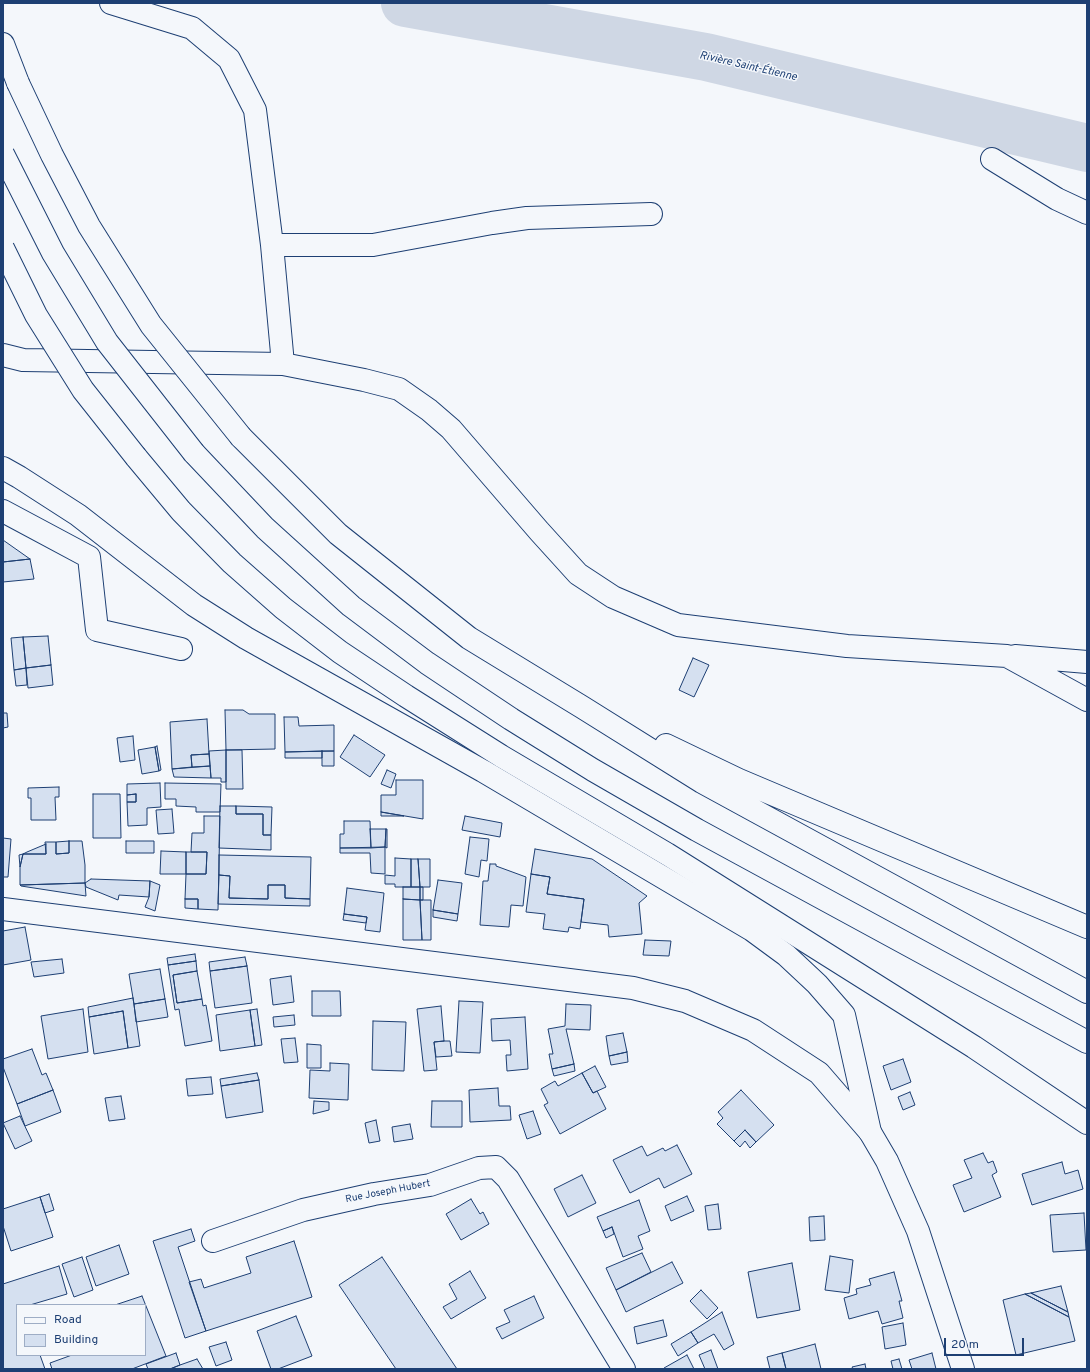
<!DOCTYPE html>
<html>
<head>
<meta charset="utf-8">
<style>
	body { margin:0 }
	#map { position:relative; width:1090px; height:1372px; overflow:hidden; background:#f4f7fb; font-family:Overpass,sans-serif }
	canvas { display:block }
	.frame { position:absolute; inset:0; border:4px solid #1d3f73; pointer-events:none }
	.legend { position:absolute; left:16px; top:1304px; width:130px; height:52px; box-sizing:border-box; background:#f4f7fb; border:1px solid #9eadc5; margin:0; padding:5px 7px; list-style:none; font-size:12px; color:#1d3f73 }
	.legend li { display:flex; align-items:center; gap:8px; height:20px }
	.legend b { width:20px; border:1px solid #9eadc5 }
	.scale { position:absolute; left:944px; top:1338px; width:80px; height:18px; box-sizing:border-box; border:2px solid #1d3f73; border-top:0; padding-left:5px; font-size:12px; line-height:14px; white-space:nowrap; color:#1d3f73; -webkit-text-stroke:3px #f4f7fb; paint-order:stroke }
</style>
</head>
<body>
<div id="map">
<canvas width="1090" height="1372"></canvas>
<div class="frame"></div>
<ul class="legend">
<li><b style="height:5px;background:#f4f7fb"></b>Road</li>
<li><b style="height:11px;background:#d5e0f0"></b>Building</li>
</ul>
<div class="scale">20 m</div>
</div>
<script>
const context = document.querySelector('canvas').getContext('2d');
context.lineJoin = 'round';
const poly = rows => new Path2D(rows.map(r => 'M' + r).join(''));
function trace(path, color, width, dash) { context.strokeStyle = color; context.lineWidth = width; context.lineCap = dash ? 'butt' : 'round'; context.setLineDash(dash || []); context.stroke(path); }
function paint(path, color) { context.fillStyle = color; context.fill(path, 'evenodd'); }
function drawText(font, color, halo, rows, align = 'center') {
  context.font = font + ' Overpass,sans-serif'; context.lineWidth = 3; context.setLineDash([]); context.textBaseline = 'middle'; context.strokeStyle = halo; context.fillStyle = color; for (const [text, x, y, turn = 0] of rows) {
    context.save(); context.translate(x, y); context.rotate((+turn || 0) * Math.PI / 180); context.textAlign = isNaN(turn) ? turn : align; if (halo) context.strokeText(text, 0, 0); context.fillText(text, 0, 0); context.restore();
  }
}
trace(poly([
	[405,3,706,57,1087,148]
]), '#cfd7e4', 48);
const building = poly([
	[3,540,30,559,3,562,3,540],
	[30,559,34,579,3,582,3,562,30,559],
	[48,636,51,665,26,668,23,637,48,636],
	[23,637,26,668,14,670,11,638,23,637],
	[693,658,709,665,694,697,679,690,693,658],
	[51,665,53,685,28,688,26,668,51,665],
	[26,668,27,685,16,686,14,670,26,668],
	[225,710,243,710,249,714,275,714,275,749,226,750,225,710],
	[3,713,7,713,8,727,3,728,3,713],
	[284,717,298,717,299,726,334,725,334,751,285,752,284,717],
	[207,719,209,754,191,755,192,767,172,769,170,722,207,719],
	[354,735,385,755,370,777,340,757,354,735],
	[133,736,135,760,120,762,117,738,133,736],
	[157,746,161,770,159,771,155,747,157,746],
	[155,747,159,771,142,774,138,750,155,747],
	[226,750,242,750,243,789,226,789,226,750],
	[226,750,226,782,221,782,221,778,211,778,209,751,226,750],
	[322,751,334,751,334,766,322,766,322,751],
	[322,751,322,758,285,758,285,752,322,751],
	[209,754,210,766,192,767,191,755,209,754],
	[210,766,211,778,174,777,172,769,210,766],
	[387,770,396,774,391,788,381,784,387,770],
	[396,780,423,780,423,819,381,812,381,795,396,795,396,780],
	[160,783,161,807,147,808,147,825,128,826,127,802,136,802,136,794,127,795,127,784,160,783],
	[165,783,221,784,220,812,196,812,196,807,176,806,176,799,165,799,165,783],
	[59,787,59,797,55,797,56,820,31,820,31,798,28,798,28,788,59,787],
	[93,794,120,794,121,838,93,838,93,794],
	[136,794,136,802,127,802,127,795,136,794],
	[220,806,236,806,236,814,263,814,263,835,271,835,271,850,219,848,220,806],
	[236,806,272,807,271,835,263,835,263,814,236,814,236,806],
	[172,809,174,833,158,834,156,810,172,809],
	[381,812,404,816,381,816,381,812],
	[204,816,220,816,218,910,198,909,198,899,185,899,186,874,206,874,207,852,191,852,192,833,204,833,204,816],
	[465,816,502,823,500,837,462,830,465,816],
	[344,821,370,821,371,848,340,848,340,834,344,834,344,821],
	[370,829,386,829,385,847,371,848,370,829],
	[386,829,387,829,387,848,385,847,386,829],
	[470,837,489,839,487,861,481,860,479,877,465,874,470,837],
	[3,838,11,839,8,877,3,877,3,838],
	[69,841,82,841,85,865,85,883,20,885,20,867,23,854,46,854,45,842,56,842,56,854,69,853,69,841],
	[69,841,69,853,56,854,56,842,69,841],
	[126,841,154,841,154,853,126,853,126,841],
	[46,844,46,854,23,854,27,852,46,844],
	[385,847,385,874,371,873,370,853,340,853,340,848,385,847],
	[535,849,592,859,647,896,639,903,642,934,609,937,608,925,581,922,584,899,547,894,550,877,531,874,535,849],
	[161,851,186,852,186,874,160,874,161,851],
	[186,852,207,852,206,874,186,874,186,852],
	[23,854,20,867,19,855,23,854],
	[219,855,311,857,310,899,285,898,285,885,268,885,268,899,229,898,230,876,219,875,219,855],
	[395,858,411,859,411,887,395,887,395,884,385,884,385,875,395,876,395,858],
	[411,859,418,859,420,887,411,887,411,859],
	[418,859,430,859,430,887,420,887,418,859],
	[490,864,496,864,496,866,526,877,523,906,511,905,509,927,480,925,483,881,488,881,490,864],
	[531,874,550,877,547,894,584,899,580,929,569,927,568,932,543,929,545,914,526,912,531,874],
	[219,875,230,876,229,898,268,899,268,885,285,885,285,898,310,899,310,906,218,904,219,875],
	[91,879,150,881,149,897,119,895,118,900,86,887,85,883,91,879],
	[438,880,462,883,458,914,433,910,438,880],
	[150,881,160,885,155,911,145,907,149,897,150,881],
	[85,883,86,896,21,886,20,885,85,883],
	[403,887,420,887,420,900,403,899,403,887],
	[420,887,423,887,423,900,420,900,420,887],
	[347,888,384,893,380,932,365,930,367,917,344,914,347,888],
	[185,899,198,899,198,909,185,908,185,899],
	[403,899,420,900,422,940,403,940,403,899],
	[420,900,431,900,431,940,422,940,420,900],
	[433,910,458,914,457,921,433,917,433,910],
	[344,914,367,917,366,923,343,920,344,914],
	[25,927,31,960,3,965,3,931,25,927],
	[645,940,671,941,669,956,643,955,645,940],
	[195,954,196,961,168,965,167,958,195,954],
	[245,957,247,966,210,971,209,962,245,957],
	[62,959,64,973,34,977,31,962,62,959],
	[196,961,197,971,173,975,177,1003,202,999,203,1006,206,1005,212,1041,185,1046,179,1009,175,1010,168,965,196,961],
	[247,966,252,1003,215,1008,210,971,247,966],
	[160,969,165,999,134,1004,129,974,160,969],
	[197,971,202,999,177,1003,173,975,197,971],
	[291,976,294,1002,273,1005,270,979,291,976],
	[312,991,340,991,341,1016,312,1016,312,991],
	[133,998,140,1046,128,1048,123,1011,89,1017,88,1007,133,998],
	[165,999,168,1017,136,1022,134,1004,165,999],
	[459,1001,483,1002,480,1053,456,1052,459,1001],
	[566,1004,591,1005,590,1030,566,1029,574,1064,552,1069,549,1054,553,1054,548,1029,565,1026,566,1004],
	[441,1006,444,1041,434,1042,437,1070,424,1071,417,1009,441,1006],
	[83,1009,88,1052,48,1059,41,1016,83,1009],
	[257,1009,262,1045,255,1046,250,1010,257,1009],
	[250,1010,255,1046,220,1051,216,1015,250,1010],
	[123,1011,128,1048,94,1054,89,1017,123,1011],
	[294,1015,295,1025,274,1027,273,1017,294,1015],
	[525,1017,528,1069,507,1071,506,1055,511,1055,510,1040,492,1041,491,1019,525,1017],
	[373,1021,406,1022,404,1071,372,1070,373,1021],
	[623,1033,627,1052,609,1056,606,1036,623,1033],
	[295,1038,298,1062,284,1063,281,1039,295,1038],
	[444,1041,450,1041,452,1056,436,1057,434,1042,444,1041],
	[307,1044,321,1045,321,1068,307,1068,307,1044],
	[32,1049,42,1075,46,1073,53,1090,17,1104,3,1067,3,1059,32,1049],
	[627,1052,628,1062,611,1065,609,1056,627,1052],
	[903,1059,911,1082,891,1090,883,1066,903,1059],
	[330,1063,349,1064,348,1100,309,1098,310,1070,330,1071,330,1063],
	[574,1064,575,1071,554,1076,552,1069,574,1064],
	[595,1066,606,1087,593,1093,582,1073,595,1066],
	[257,1073,259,1080,221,1086,220,1079,257,1073],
	[582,1073,593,1093,597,1091,606,1109,560,1134,544,1105,548,1103,541,1089,555,1081,558,1086,582,1073],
	[211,1077,213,1094,188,1096,186,1079,211,1077],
	[259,1080,263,1112,226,1118,221,1086,259,1080],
	[498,1088,499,1106,510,1106,511,1120,470,1122,469,1090,498,1088],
	[53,1090,61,1112,25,1126,17,1104,53,1090],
	[741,1090,774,1125,756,1142,745,1130,734,1141,717,1124,723,1118,718,1112,741,1090],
	[910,1092,915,1105,903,1110,898,1097,910,1092],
	[121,1096,125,1119,109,1121,105,1098,121,1096],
	[314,1101,329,1102,329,1110,313,1114,314,1101],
	[432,1101,462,1101,462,1127,431,1127,432,1101],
	[533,1111,541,1134,527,1139,519,1115,533,1111],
	[20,1116,32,1141,15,1149,3,1123,20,1116],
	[376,1120,380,1141,369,1143,365,1123,376,1120],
	[410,1124,413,1139,394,1142,392,1127,410,1124],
	[745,1130,756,1142,750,1148,745,1141,740,1147,734,1141,745,1130],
	[677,1145,692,1174,664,1188,659,1178,630,1193,613,1160,642,1146,647,1156,663,1148,665,1151,677,1145],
	[983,1153,988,1163,993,1161,997,1172,992,1175,1001,1197,964,1212,953,1185,972,1178,964,1160,983,1153],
	[1062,1162,1065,1174,1078,1170,1083,1189,1032,1205,1022,1174,1062,1162],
	[582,1175,596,1203,568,1217,554,1189,582,1175],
	[49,1194,54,1210,45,1213,40,1197,49,1194],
	[687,1196,694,1211,671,1221,665,1206,687,1196],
	[40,1197,53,1237,11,1251,3,1226,3,1209,40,1197],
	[471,1199,480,1214,483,1212,489,1224,461,1240,446,1214,471,1199],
	[639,1200,650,1231,638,1236,643,1249,623,1257,612,1227,603,1231,597,1217,639,1200],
	[718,1204,721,1229,708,1230,705,1206,718,1204],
	[1084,1213,1086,1250,1053,1252,1050,1215,1084,1213],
	[824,1216,825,1240,810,1241,809,1217,824,1216],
	[612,1227,614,1234,606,1238,603,1231,612,1227],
	[191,1229,195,1241,178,1247,206,1331,185,1338,153,1241,191,1229],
	[294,1241,312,1297,206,1331,189,1282,201,1279,204,1288,251,1273,246,1257,294,1241],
	[119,1245,129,1274,96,1286,86,1257,119,1245],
	[642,1253,651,1272,616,1290,606,1268,642,1253],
	[830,1256,853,1260,849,1293,825,1290,830,1256],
	[82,1257,93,1290,74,1297,62,1264,82,1257],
	[382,1257,457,1369,396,1369,339,1285,382,1257],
	[672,1262,683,1283,626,1312,616,1290,672,1262],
	[792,1263,800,1310,757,1318,748,1272,792,1263],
	[59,1266,67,1294,30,1305,17,1305,17,1355,40,1355,45,1369,3,1369,3,1284,59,1266],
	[470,1271,486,1298,451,1319,443,1307,457,1299,449,1284,470,1271],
	[894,1272,902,1301,899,1301,903,1318,882,1324,878,1311,849,1319,844,1298,857,1294,856,1289,871,1285,869,1279,894,1272],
	[1061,1286,1068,1312,1031,1293,1061,1286],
	[701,1290,718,1308,707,1319,690,1301,701,1290],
	[1031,1293,1068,1312,1069,1317,1025,1294,1031,1293],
	[1025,1294,1069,1317,1075,1341,1016,1355,1003,1300,1025,1294],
	[142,1296,166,1356,132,1369,52,1369,50,1363,72,1355,145,1355,145,1305,115,1305,142,1296],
	[534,1296,544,1318,502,1339,496,1328,510,1322,504,1310,534,1296],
	[722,1312,734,1344,724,1350,714,1334,698,1343,691,1332,722,1312],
	[296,1316,312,1356,278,1369,271,1369,257,1331,296,1316],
	[663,1320,667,1336,637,1344,634,1327,663,1320],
	[903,1323,906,1345,885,1349,882,1327,903,1323],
	[691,1332,698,1343,678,1356,671,1344,691,1332],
	[226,1342,232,1360,216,1366,209,1347,226,1342],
	[815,1344,821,1369,786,1369,782,1353,815,1344],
	[711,1350,718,1369,705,1369,699,1355,711,1350],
	[176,1353,180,1365,170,1369,148,1369,146,1364,176,1353],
	[782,1353,786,1369,770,1369,767,1357,782,1353],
	[932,1353,936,1369,912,1369,909,1360,932,1353],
	[687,1355,694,1369,665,1369,664,1368,687,1355],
	[197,1359,203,1369,170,1369,180,1365,197,1359],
	[899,1359,902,1369,893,1369,891,1361,899,1359],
	[865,1364,866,1369,853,1369,852,1367,865,1364]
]);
paint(building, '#d5e0f0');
trace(building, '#1d3f73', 1);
const minor = poly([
	[111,3,192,28,229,59,255,110,272,245,283,364],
	[992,159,1057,199,1087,213],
	[272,245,373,245,492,223,527,218,651,214],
	[3,355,23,360,283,364,364,380,399,389,429,410,451,429,539,531,578,574,613,597,678,625,847,646,1007,656,1087,700],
	[3,468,19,477,78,515,194,605,246,638,483,771,752,930,786,955,817,984,844,1015,870,1132],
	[3,511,89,557,97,630,181,649],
	[1015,656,1087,662],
	[213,1241,303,1210,374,1194,430,1185,479,1168,496,1167,508,1179,624,1369]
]);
const major = poly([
	[3,909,633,988,685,1001,753,1030,819,1073,870,1132,887,1161,918,1231,963,1369]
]);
const highway = poly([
	[3,44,18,83],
	[241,437,338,534,469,638,582,707,702,782,1087,992],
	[194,453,265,528,351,606,427,663,511,719,593,770,697,830,1087,1042],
	[136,457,181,511,232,563,283,608,340,652,406,696,501,756,667,854,974,1047,1087,1123],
	[666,745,739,780,1087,927]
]);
trace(minor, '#1d3f73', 24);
trace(major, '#1d3f73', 24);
trace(highway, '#1d3f73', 24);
trace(minor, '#f4f7fb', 22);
trace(major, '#f4f7fb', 22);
trace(highway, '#f4f7fb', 22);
const highwayBridge = poly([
	[18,83,52,155,89,226,151,325,241,437],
	[3,154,53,253,107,342,194,453],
	[3,248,36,315,83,390,136,457]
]);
trace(highwayBridge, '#1d3f73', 24, []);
trace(highwayBridge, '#f4f7fb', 22);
drawText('10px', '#1d3f73', '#f4f7fb', [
	["Rue Joseph Hubert",388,1192,-11]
]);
drawText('italic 11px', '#1d3f73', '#f4f7fb', [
	["Rivière Saint-Étienne",748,67,13]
]);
</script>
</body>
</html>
